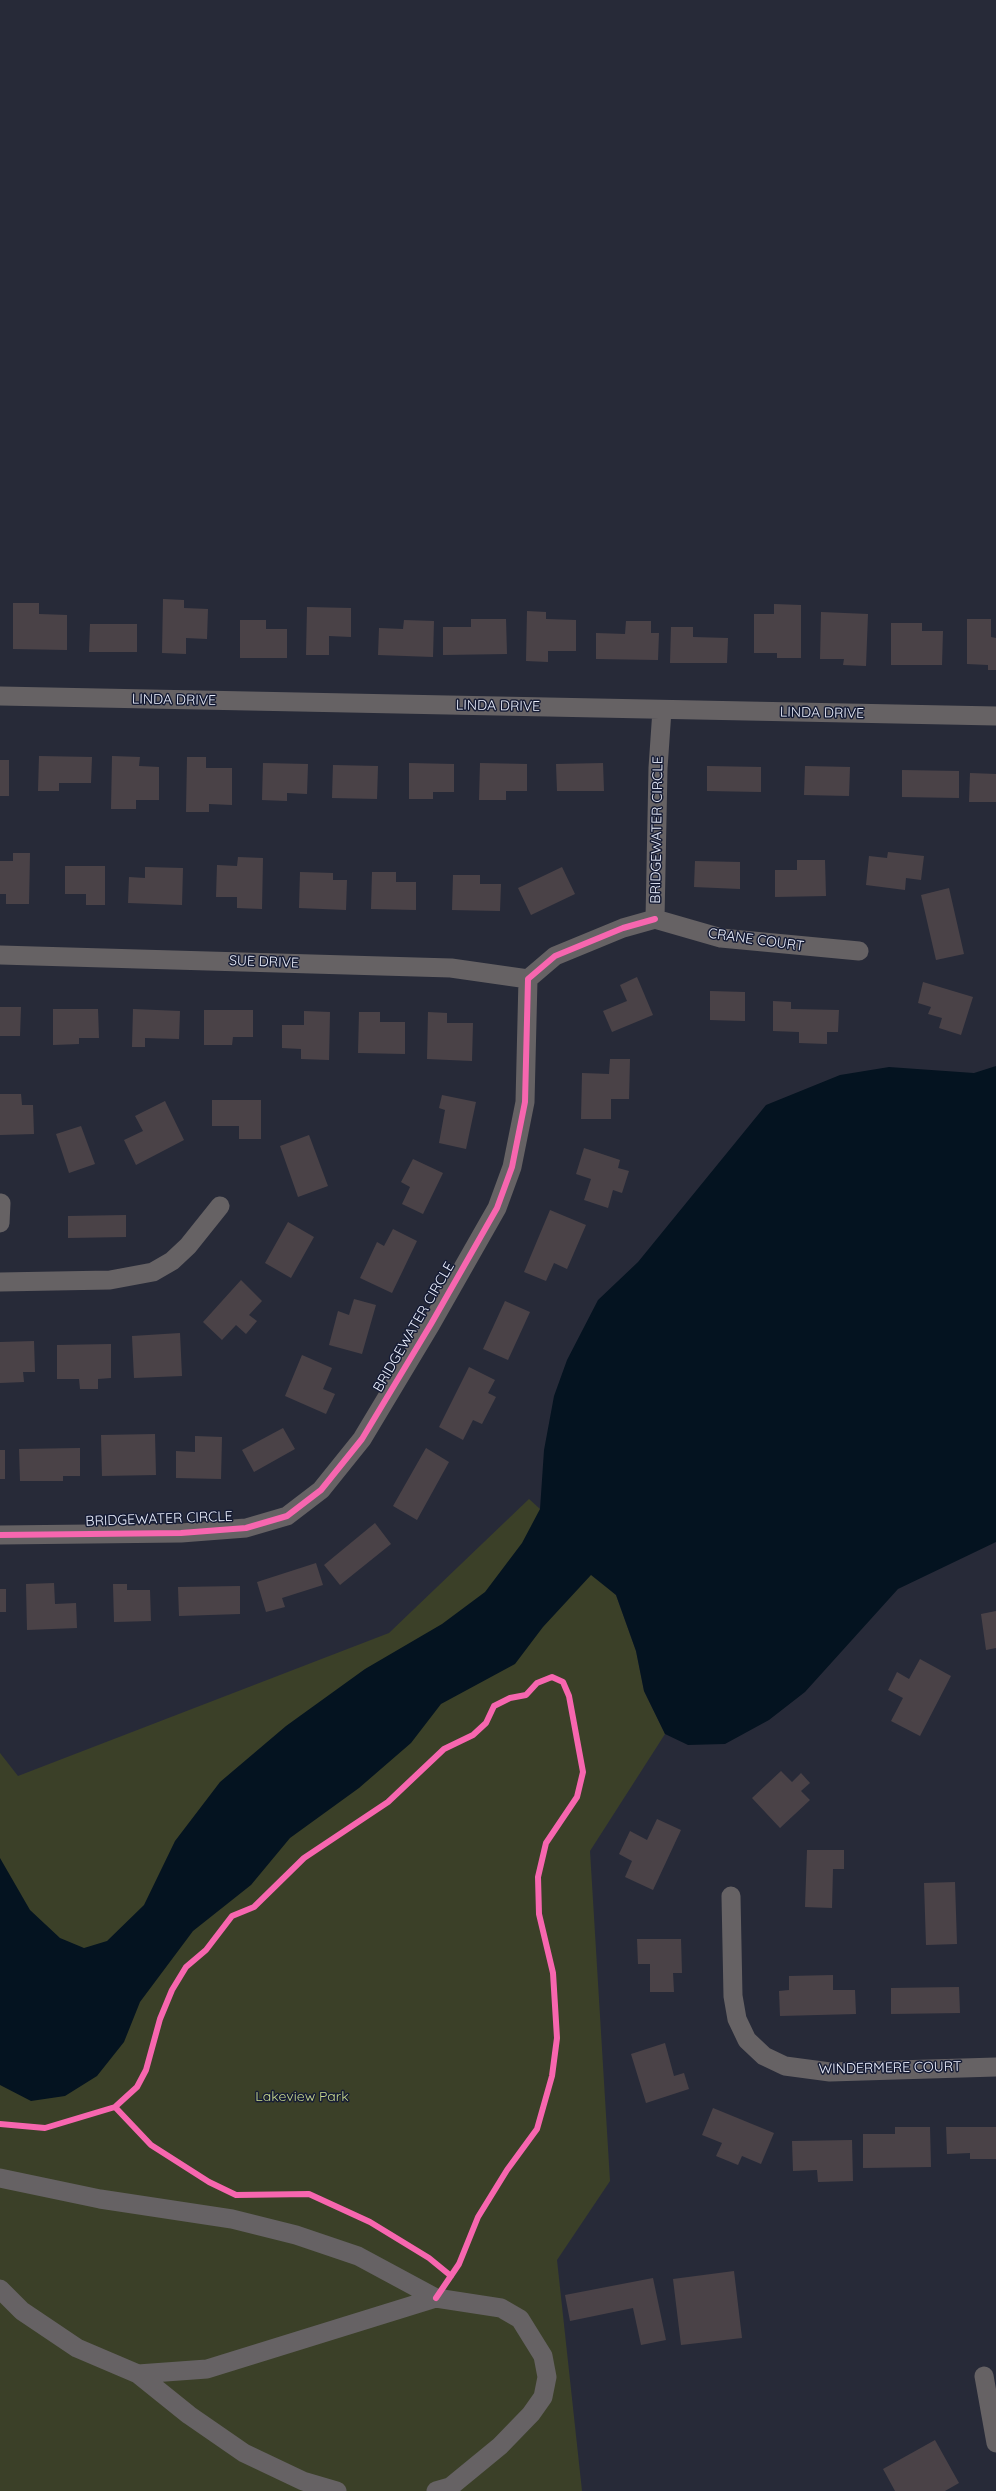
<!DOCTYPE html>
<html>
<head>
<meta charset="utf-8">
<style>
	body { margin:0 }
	canvas { display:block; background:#272a38 }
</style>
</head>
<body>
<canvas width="996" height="2491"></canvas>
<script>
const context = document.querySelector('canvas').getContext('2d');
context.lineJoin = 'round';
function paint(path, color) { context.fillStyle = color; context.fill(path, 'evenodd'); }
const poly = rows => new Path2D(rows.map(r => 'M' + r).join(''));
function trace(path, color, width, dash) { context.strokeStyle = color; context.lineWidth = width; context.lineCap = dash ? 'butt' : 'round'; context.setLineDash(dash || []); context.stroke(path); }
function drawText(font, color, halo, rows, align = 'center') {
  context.font = font + ' Quicksand,sans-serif'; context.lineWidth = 3; context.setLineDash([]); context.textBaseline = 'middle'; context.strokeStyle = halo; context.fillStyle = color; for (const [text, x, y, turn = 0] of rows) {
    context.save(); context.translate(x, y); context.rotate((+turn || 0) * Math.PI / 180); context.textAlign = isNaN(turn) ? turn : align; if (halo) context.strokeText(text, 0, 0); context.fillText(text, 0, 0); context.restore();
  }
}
paint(poly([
	[529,1499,540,1509,592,1574,616,1595,636,1651,644,1691,665,1734,590,1851,610,2181,557,2260,582,2491,0,2491,0,1753,18,1776,389,1633]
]), '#3b4028');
paint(poly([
	[996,1066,996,1542,898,1589,805,1692,769,1720,725,1744,688,1745,665,1734,644,1691,636,1651,616,1595,591,1575,543,1627,515,1664,441,1704,411,1743,359,1788,290,1838,251,1885,193,1931,140,2002,124,2042,97,2076,65,2096,31,2101,0,2085,0,1858,30,1910,60,1938,84,1948,107,1941,144,1905,175,1841,220,1782,286,1726,365,1669,442,1624,485,1592,522,1543,540,1509,544,1450,554,1396,567,1360,598,1300,638,1262,766,1105,840,1075,889,1067,974,1073]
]), '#041320');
paint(poly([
	[163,599,184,600,184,608,208,609,207,639,186,638,186,654,162,653],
	[13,603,39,603,39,614,67,615,67,650,13,649],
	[774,604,801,605,801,658,777,658,777,653,754,653,754,614,774,614],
	[307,607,351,608,351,637,329,636,329,655,306,655],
	[527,611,546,612,546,619,576,620,576,651,548,651,548,662,526,661],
	[821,612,868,614,866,666,843,665,844,659,820,659],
	[471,619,506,619,507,654,443,655,443,627,471,627],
	[967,619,991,619,991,637,996,638,996,670,988,670,988,665,967,664],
	[240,620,266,620,266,629,287,629,287,658,240,658],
	[404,620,434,621,433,657,378,655,379,628,403,629],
	[626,621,651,621,651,633,659,633,658,660,596,659,596,633,625,634],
	[891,623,922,623,922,631,943,631,942,665,891,665],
	[90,624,137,624,137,652,89,652],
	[671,627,693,627,693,637,728,638,727,663,670,663],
	[39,756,92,757,91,783,59,783,59,791,38,791],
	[112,756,140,757,139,766,159,767,159,800,136,800,136,809,111,809],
	[187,757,206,757,206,768,232,768,232,805,209,804,209,812,186,812],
	[0,760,9,760,9,796,0,796],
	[263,763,308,764,307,794,287,793,287,801,262,800],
	[409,763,454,764,454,792,433,792,433,799,409,799],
	[480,763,527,764,527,791,506,791,506,800,479,800],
	[603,763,604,791,557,791,556,764],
	[333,765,378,766,377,799,332,798],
	[707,766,761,767,761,792,707,791],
	[805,766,850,767,849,796,804,795],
	[902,770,959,771,959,798,902,797],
	[970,773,996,774,996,802,969,802],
	[888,852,924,856,921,880,906,878,905,890,866,885,869,856,887,858],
	[13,853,30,853,29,904,6,904,6,894,0,894,0,861,13,861],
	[238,857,263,858,262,909,237,908,237,897,216,897,217,865,237,866],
	[797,860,825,860,826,896,775,897,775,870,797,870],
	[695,861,740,862,740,889,694,887],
	[65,866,105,866,105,905,86,905,86,894,65,894],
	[145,867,183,868,182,905,128,903,129,877,145,878],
	[562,867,575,894,531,915,518,888],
	[300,872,333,873,333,880,347,880,346,910,299,908],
	[372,872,396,872,396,882,416,882,416,910,371,909],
	[453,875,480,875,480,884,501,884,500,911,452,910],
	[949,888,964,954,936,960,921,895],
	[637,977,653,1015,612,1032,603,1011,627,1001,620,985],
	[923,982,973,997,961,1035,939,1028,942,1018,928,1014,931,1007,918,1003],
	[710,991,745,992,745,1021,710,1020],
	[773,1001,791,1002,791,1009,839,1010,838,1032,827,1032,827,1044,799,1043,799,1032,773,1031],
	[0,1007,21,1007,20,1036,0,1036],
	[53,1009,98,1009,99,1038,79,1038,79,1044,53,1045],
	[133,1009,180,1011,179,1039,145,1038,145,1047,132,1047],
	[204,1010,253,1010,253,1037,233,1037,232,1045,204,1045],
	[304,1011,330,1012,329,1060,301,1059,301,1049,282,1048,282,1025,304,1025],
	[359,1012,380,1012,380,1022,405,1022,405,1054,358,1053],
	[428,1012,447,1013,447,1023,473,1023,472,1061,427,1059],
	[610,1059,630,1059,629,1099,611,1099,611,1119,581,1119,582,1073,609,1074],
	[0,1094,21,1094,22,1105,33,1105,34,1134,0,1135],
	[442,1095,476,1102,466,1149,439,1143,445,1110,439,1108],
	[212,1100,261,1100,261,1139,239,1139,239,1126,212,1126],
	[165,1101,184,1140,136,1165,124,1140,143,1131,135,1116],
	[81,1126,95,1164,69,1173,56,1134],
	[309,1135,328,1186,298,1197,280,1146],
	[584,1148,620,1160,618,1168,629,1171,622,1193,613,1190,608,1208,584,1200,591,1179,576,1174],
	[413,1159,443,1173,423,1214,402,1204,410,1187,401,1182],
	[550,1210,586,1225,567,1269,554,1263,546,1281,524,1272],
	[126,1215,126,1237,68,1238,68,1216],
	[288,1222,314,1237,291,1278,265,1263],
	[393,1229,417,1241,392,1293,360,1278,377,1242,384,1246],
	[241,1280,262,1301,249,1315,257,1321,246,1334,236,1325,222,1340,203,1322],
	[354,1299,376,1305,362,1354,329,1345,338,1311,349,1315],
	[505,1301,530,1312,508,1360,483,1349],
	[180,1333,182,1376,134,1378,132,1336],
	[34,1341,35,1372,23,1372,24,1382,0,1383,0,1342],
	[111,1344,111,1378,98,1379,98,1389,80,1389,79,1379,57,1379,57,1345],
	[302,1355,332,1368,323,1389,335,1394,326,1414,285,1396],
	[469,1367,495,1380,488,1393,496,1397,482,1424,473,1420,463,1440,439,1427],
	[283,1428,295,1449,254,1472,242,1450],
	[155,1434,156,1475,102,1476,101,1435],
	[195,1436,222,1437,221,1479,176,1478,176,1451,195,1452],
	[80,1448,80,1476,63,1476,63,1481,20,1481,19,1449],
	[426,1448,449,1462,417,1520,393,1506],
	[0,1450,5,1450,5,1479,0,1479],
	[375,1523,391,1544,340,1585,324,1565],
	[316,1563,323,1585,282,1598,285,1607,266,1612,257,1582],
	[54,1583,55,1604,76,1603,77,1628,27,1630,26,1584],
	[113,1584,127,1584,127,1590,150,1590,151,1621,114,1622],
	[240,1586,240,1614,179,1616,178,1587],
	[0,1589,6,1589,6,1612,0,1612],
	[996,1611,996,1648,986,1650,981,1614],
	[920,1659,951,1676,920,1736,891,1721,903,1698,888,1690,897,1672,909,1679],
	[781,1771,792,1782,801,1773,810,1783,801,1791,810,1800,780,1828,752,1798],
	[657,1819,681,1830,653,1890,625,1877,632,1861,619,1854,630,1831,647,1840],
	[807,1850,844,1850,844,1869,833,1869,832,1908,805,1907],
	[955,1882,957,1944,926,1945,924,1883],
	[637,1939,681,1939,682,1973,673,1973,674,1992,650,1992,650,1964,638,1964],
	[833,1975,833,1990,855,1990,856,2014,780,2016,779,1991,789,1990,789,1976],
	[959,1987,960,2013,891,2014,891,1988],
	[665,2043,674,2076,684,2073,689,2089,646,2103,631,2054],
	[713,2108,774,2133,761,2164,742,2156,738,2165,716,2156,722,2143,702,2135],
	[895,2127,930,2127,931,2167,863,2168,863,2134,895,2134],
	[946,2127,996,2127,996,2159,970,2159,970,2153,947,2154],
	[852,2140,853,2181,818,2182,817,2170,793,2171,792,2141],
	[734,2271,742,2338,681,2345,673,2279],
	[653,2278,666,2340,641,2345,633,2308,570,2321,565,2295],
	[935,2440,959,2483,945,2491,895,2491,883,2469]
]), '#4a4247');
trace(poly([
	[0,696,996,716],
	[655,919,658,768,662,710],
	[655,919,721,938,859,951],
	[0,955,451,968,528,979],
	[0,1223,1,1203],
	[0,1282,110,1280,153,1272,172,1261,188,1246,220,1206],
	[0,1535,181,1533,246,1528,287,1516,321,1490,362,1439,431,1324,497,1208,512,1167,525,1102,528,979,555,956,623,928,655,919],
	[731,1896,733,1996,737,2019,747,2040,764,2056,785,2066,830,2072,996,2067],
	[0,2178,100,2199,232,2219,296,2235,358,2256,436,2298,501,2308,520,2319,543,2356,547,2377,543,2397,531,2414,500,2446,450,2487,436,2491],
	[0,2289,22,2311,77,2348,138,2374,189,2415,244,2453,303,2481,337,2491],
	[138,2374,207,2369,436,2298],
	[984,2376,996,2443]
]), '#666264', 19);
trace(poly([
	[0,1535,181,1533,246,1528,287,1516,321,1490,362,1439,431,1324,497,1208,512,1167,525,1102,528,979,555,956,623,928,655,919],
	[115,2107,151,2145,209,2182,236,2195,309,2194,370,2222,429,2258,451,2276],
	[0,2124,45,2128,115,2107,137,2087,146,2070,160,2019,172,1990,186,1967,206,1950,232,1916,254,1907,304,1858,388,1802,444,1749,473,1735,486,1723,494,1706,510,1698,526,1695,537,1683,552,1677,563,1682,569,1696,583,1772,577,1797,546,1843,538,1877,539,1914,553,1973,557,2038,552,2076,537,2129,507,2170,478,2217,459,2264,436,2298]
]), '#f766af', 6);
drawText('14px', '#ecf0fe', '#161c35', [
	["LINDA DRIVE",174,700,1],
	["LINDA DRIVE",498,706,1],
	["LINDA DRIVE",822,713,1],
	["BRIDGEWATER CIRCLE",657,830,-89],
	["CRANE COURT",756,940,8],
	["SUE DRIVE",264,962,2],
	["BRIDGEWATER CIRCLE",414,1327,-60],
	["BRIDGEWATER CIRCLE",159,1519,-2],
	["WINDERMERE COURT",890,2068,-1]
]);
drawText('14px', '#cbdb8f', '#161c35', [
	["Lakeview Park",302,2097]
]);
</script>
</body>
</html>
